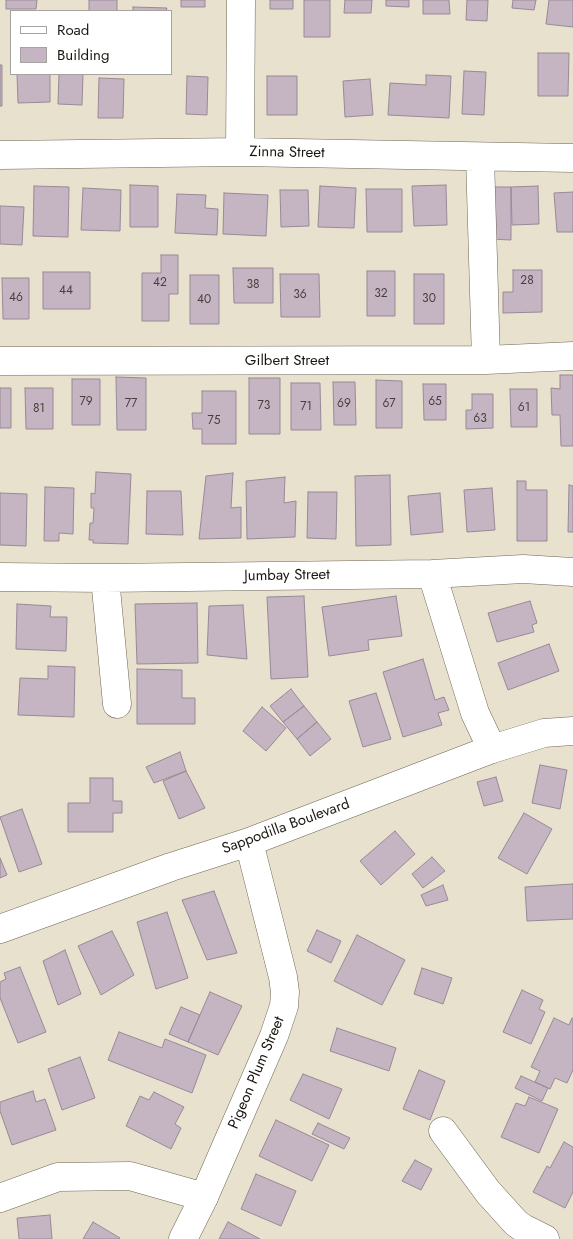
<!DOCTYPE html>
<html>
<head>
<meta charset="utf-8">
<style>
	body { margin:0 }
	#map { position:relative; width:573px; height:1239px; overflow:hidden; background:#e8e1ce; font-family:Jost,sans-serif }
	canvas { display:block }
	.legend { position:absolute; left:10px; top:10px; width:162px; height:65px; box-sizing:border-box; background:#fff; border:1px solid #a4a3a0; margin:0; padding:6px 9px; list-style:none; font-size:15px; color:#1b1811 }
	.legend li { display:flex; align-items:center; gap:10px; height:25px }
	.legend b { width:25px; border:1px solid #a4a3a0 }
</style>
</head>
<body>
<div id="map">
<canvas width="573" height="1239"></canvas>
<ul class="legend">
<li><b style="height:6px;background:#fff"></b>Road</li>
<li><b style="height:14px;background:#c5b4c2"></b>Building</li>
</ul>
</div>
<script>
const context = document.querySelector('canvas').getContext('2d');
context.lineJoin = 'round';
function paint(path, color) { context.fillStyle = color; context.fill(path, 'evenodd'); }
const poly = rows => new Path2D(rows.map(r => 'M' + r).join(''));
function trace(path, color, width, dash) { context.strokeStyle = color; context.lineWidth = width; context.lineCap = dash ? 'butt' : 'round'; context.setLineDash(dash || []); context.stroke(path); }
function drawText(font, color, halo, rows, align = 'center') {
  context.font = font + ' Jost,sans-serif'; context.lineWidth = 5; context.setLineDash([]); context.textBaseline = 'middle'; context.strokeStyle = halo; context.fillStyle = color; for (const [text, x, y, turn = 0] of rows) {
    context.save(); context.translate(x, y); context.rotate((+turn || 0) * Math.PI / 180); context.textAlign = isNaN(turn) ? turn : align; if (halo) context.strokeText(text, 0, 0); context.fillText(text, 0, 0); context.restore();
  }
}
const building = poly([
	[6,0,37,0,36,9,6,9,6,0],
	[89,0,117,0,117,11,89,11,89,0],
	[181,0,205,0,205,7,181,7,181,0],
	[270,0,293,0,293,9,270,9,270,0],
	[304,0,330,0,330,37,304,37,304,0],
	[345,0,372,0,371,13,344,13,345,0],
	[386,0,409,0,409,7,386,6,386,0],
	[423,0,449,0,450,14,423,14,423,0],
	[467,0,488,0,487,21,466,20,467,0],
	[513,0,536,0,534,10,512,8,513,0],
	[549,0,573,0,573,27,546,24,549,0],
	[133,7,167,8,166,11,133,11,133,7],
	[538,53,569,53,568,96,538,96,538,53],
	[0,65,2,65,2,106,0,106,0,65],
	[464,71,486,72,484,115,462,114,464,71],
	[17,74,50,74,50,102,18,103,17,74],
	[59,74,83,74,82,105,58,104,59,74],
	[426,75,451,76,449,118,388,115,390,83,426,85,426,75],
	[187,76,208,77,207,115,186,114,187,76],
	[267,76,297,76,297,115,267,115,267,76],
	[99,78,124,79,123,118,98,118,99,78],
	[370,79,373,115,345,117,343,81,370,79],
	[130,185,158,186,158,227,130,227,130,185],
	[446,185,447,225,414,226,412,186,446,185],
	[34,186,69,187,68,237,33,236,34,186],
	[320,186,356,188,354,228,318,227,320,186],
	[538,186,539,224,512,225,511,187,538,186],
	[492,187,511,187,511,240,490,239,492,187],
	[83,188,121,190,120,231,81,230,83,188],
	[366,189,402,189,402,232,367,232,366,189],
	[280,190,308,190,309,226,281,227,280,190],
	[573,192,573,232,557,232,554,193,573,192],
	[224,193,268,195,266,236,223,234,224,193],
	[177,194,206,195,205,208,218,209,217,235,175,233,177,194],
	[0,206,24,207,22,245,0,244,0,206],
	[161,255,178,255,178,294,169,294,169,321,142,321,142,273,161,273,161,255],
	[233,268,273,268,273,303,234,303,233,268],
	[513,270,542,270,542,312,503,313,503,292,513,292,513,270],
	[367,271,395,271,395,316,367,316,367,271],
	[43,272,90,272,90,309,43,309,43,272],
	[280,274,319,274,320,317,281,317,280,274],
	[414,274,444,274,444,324,414,324,414,274],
	[190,275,219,275,219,324,190,324,190,275],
	[2,278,29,278,29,319,3,319,2,278],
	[560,375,573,375,573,446,561,446,560,415,552,415,551,388,560,389,560,375],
	[116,377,146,378,146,430,117,430,116,377],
	[249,378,280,378,280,434,249,434,249,378],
	[72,379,100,379,100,425,72,425,72,379],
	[376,380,402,381,402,428,376,428,376,380],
	[333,382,355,382,356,425,334,425,333,382],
	[291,383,320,383,321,430,291,430,291,383],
	[423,384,446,384,446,420,424,420,423,384],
	[0,388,11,388,11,428,0,428,0,388],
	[25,388,53,388,53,429,26,429,25,388],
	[510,389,537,389,537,427,511,427,510,389],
	[202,391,236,391,236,444,202,444,202,429,193,429,192,413,202,413,202,391],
	[472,394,493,394,493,428,466,429,466,410,472,410,472,394],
	[96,472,131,474,128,544,93,543,93,540,89,540,90,523,93,523,94,508,91,508,91,493,95,494,96,472],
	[233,473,231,508,241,507,241,538,199,539,206,476,233,473],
	[390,475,391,545,356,546,355,476,390,475],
	[285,477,284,503,296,501,295,537,247,539,246,481,285,477],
	[517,481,526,481,526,490,547,490,547,541,517,541,517,481],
	[569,485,573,486,573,532,568,532,569,485],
	[45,487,74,488,73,534,59,533,59,541,44,541,45,487],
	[492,488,495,530,467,532,464,490,492,488],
	[147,491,181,491,183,535,146,534,147,491],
	[308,492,337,492,336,539,307,538,308,492],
	[0,493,27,494,26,546,0,545,0,493],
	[440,493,443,532,411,535,408,496,440,493],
	[304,596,308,677,271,679,267,597,304,596],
	[396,596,402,636,368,640,369,650,329,656,322,607,396,596],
	[530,601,537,623,532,625,534,632,497,642,488,613,530,601],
	[197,603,198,663,137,664,135,604,197,603],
	[17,604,51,606,50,617,67,617,66,651,16,649,17,604],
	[243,605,247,659,207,655,209,606,243,605],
	[549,644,559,671,508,690,498,663,549,644],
	[423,659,435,700,444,697,449,710,438,713,442,725,403,737,383,672,423,659],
	[48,666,75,667,74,717,18,715,20,678,48,679,48,666],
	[137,669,182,670,182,698,195,698,195,724,137,724,137,669],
	[291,689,304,706,283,722,270,706,291,689],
	[376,693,391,739,363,747,349,701,376,693],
	[304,706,317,722,297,739,283,722,304,706],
	[262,707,286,728,266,751,243,731,262,707],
	[317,722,331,739,310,756,297,739,317,722],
	[180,752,186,771,154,783,146,767,180,752],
	[540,765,567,770,560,809,532,803,540,765],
	[186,771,205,808,179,819,163,781,186,771],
	[496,777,503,801,484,806,477,782,496,777],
	[90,778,113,778,113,801,122,801,122,813,113,813,113,832,68,832,68,803,90,803,90,778],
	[22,809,42,864,19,872,0,817,22,809],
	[524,813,552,829,527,874,498,858,524,813],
	[395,831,415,854,381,885,360,861,395,831],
	[432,857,445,871,423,888,412,874,432,857],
	[0,858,7,875,0,878,0,858],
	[573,884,573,919,527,921,525,887,573,884],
	[443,885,448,900,426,906,421,895,443,885],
	[214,891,237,953,207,960,182,900,214,891],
	[167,912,188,978,156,989,137,922,167,912],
	[317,930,341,941,331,963,307,951,317,930],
	[112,931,134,975,101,995,78,946,112,931],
	[357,935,405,960,382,1005,334,981,357,935],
	[65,950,81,994,58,1005,43,961,65,950],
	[20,967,46,1032,18,1043,0,998,0,982,6,979,4,973,20,967],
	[422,968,452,978,443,1004,414,994,422,968],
	[522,990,543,1000,539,1009,545,1012,531,1044,503,1032,522,990],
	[210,992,242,1006,218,1055,188,1042,210,992],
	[181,1007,200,1015,188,1042,169,1034,181,1007],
	[554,1018,569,1025,572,1018,573,1018,573,1070,567,1083,555,1078,550,1089,535,1082,540,1071,531,1067,554,1018],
	[337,1028,396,1048,389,1071,330,1051,337,1028],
	[119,1032,162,1048,165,1039,206,1055,192,1093,108,1060,119,1032],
	[80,1057,95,1098,62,1110,48,1069,80,1057],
	[419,1070,445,1081,430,1120,403,1109,419,1070],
	[303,1074,342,1089,329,1119,290,1100,303,1074],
	[521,1076,548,1088,542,1101,515,1088,521,1076],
	[33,1091,36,1102,45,1099,56,1130,12,1145,0,1111,0,1102,33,1091],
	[154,1092,184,1107,175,1124,181,1128,171,1149,126,1126,140,1096,149,1100,154,1092],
	[529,1097,558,1109,539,1153,501,1137,516,1103,525,1106,529,1097],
	[276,1120,329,1145,312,1181,259,1156,276,1120],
	[318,1123,350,1138,344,1149,312,1134,318,1123],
	[564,1142,573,1147,573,1192,565,1208,533,1192,547,1166,550,1168,564,1142],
	[415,1160,432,1169,421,1190,402,1181,415,1160],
	[256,1174,296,1191,281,1226,241,1209,256,1174],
	[50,1215,52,1239,19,1239,17,1218,50,1215],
	[93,1222,120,1238,119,1239,83,1239,93,1222],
	[228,1222,260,1239,219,1239,228,1222]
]);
paint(building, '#c5b4c2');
trace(building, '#998997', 1);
const minor = poly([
	[240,152,241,0],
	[0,155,240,152,573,158],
	[480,157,486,360],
	[0,361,486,360,573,356],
	[432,574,475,713,492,749],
	[0,577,105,578,432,574,523,569,573,572],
	[105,578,117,704],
	[443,1131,488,1192,516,1223,523,1228,545,1239],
	[0,1198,58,1177,130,1176,204,1197]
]);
const tertiary = poly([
	[0,929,171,867,249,842,492,749,544,733,573,731],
	[183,1239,204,1197,274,1036,284,1006,285,992,283,977,249,842]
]);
trace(minor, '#6e6756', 29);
trace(tertiary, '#6e6756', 29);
trace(minor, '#fff', 28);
trace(tertiary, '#fff', 28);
drawText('12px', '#463f3d', null, [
	["28",527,281],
	["42",160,283],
	["38",253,285],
	["44",66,291],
	["32",381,294],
	["36",300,295],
	["46",16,298],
	["30",429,299],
	["40",204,300],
	["79",86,402],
	["65",435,402],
	["77",131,404],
	["69",344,404],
	["67",389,404],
	["73",264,406],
	["71",306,407],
	["61",524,408],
	["81",39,409],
	["63",480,419],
	["75",214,421]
]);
drawText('15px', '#1b1811', '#fff', [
	["Zinna Street",287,153,1],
	["Gilbert Street",287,361],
	["Jumbay Street",287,576,-1],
	["Sappodilla Boulevard",286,827,-20],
	["Pigeon Plum Street",257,1073,-67]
]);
</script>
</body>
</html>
